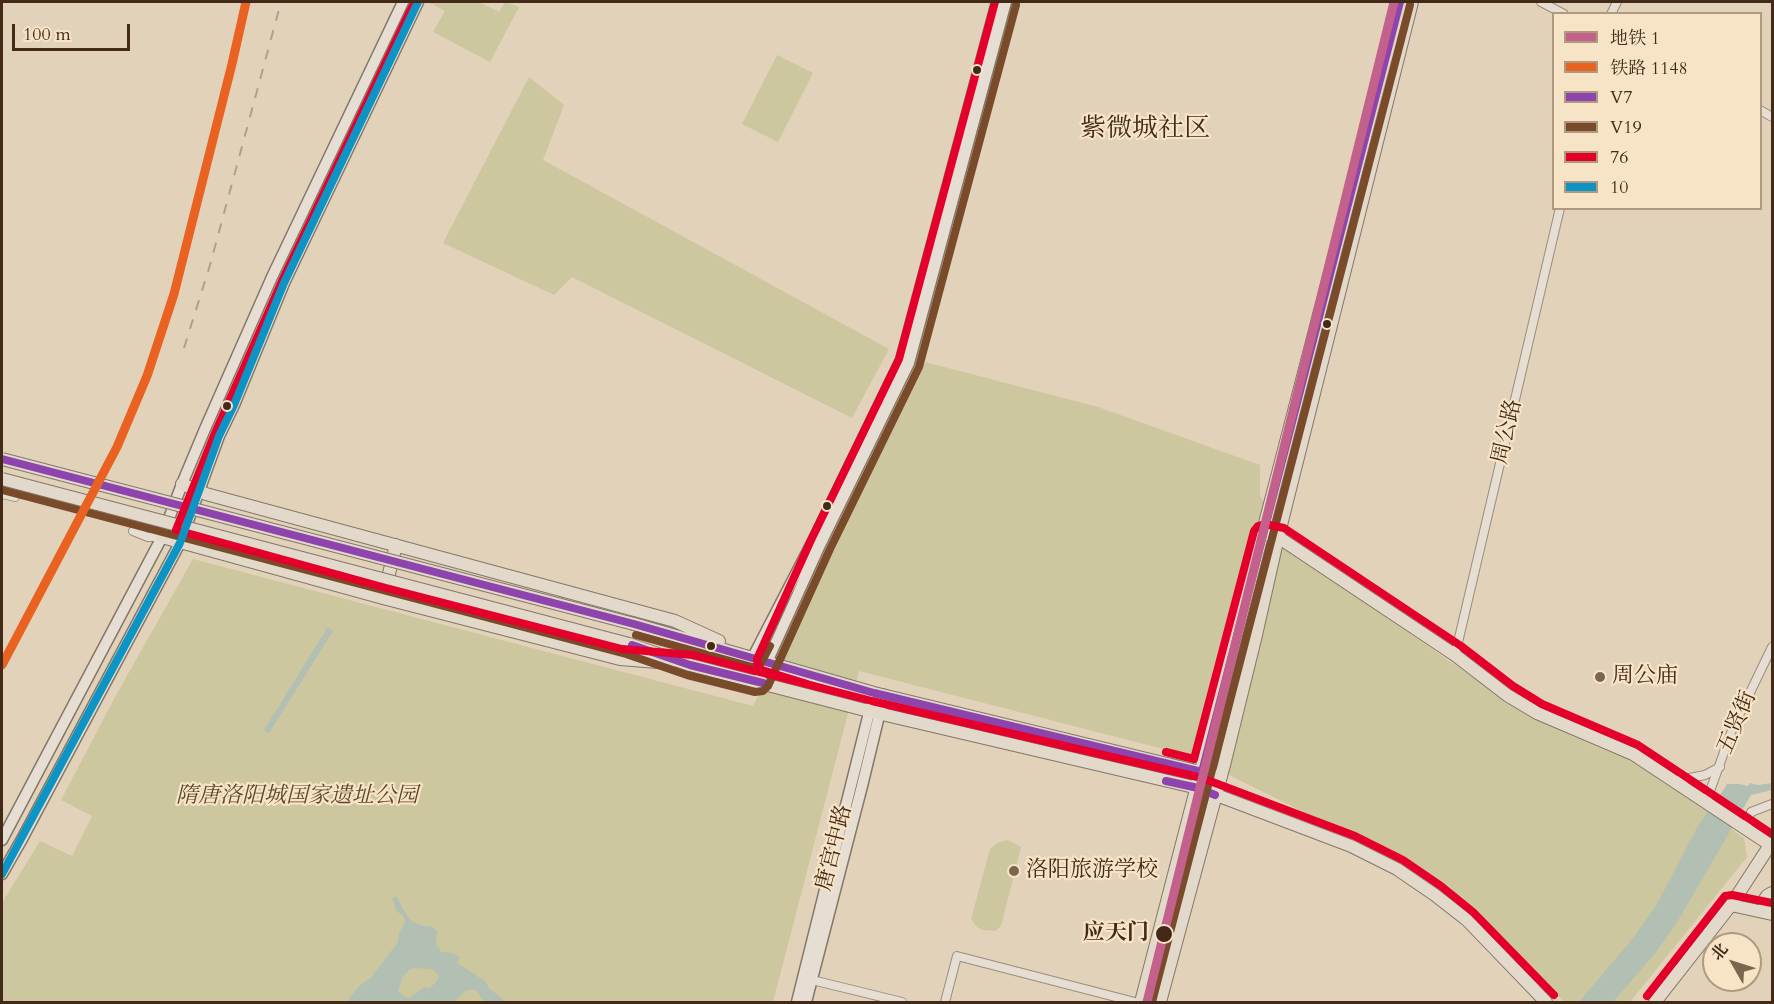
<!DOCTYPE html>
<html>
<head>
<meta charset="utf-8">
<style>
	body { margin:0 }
	#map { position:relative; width:1774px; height:1004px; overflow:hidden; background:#e2d2b9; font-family:Cardo,"Noto Serif SC",serif }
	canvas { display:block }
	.frame { position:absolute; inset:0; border:3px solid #432a18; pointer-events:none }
	.legend { position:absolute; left:1552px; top:12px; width:210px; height:198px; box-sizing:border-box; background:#f7e4c6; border:2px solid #af9a80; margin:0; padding:8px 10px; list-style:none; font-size:18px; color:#432a18 }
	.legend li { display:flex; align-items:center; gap:12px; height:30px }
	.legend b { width:30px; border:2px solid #af9a80 }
	.north { position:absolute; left:1702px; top:932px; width:60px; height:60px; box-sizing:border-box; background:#f7e4c6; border:2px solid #af9a80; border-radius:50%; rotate:309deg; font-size:16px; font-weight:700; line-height:24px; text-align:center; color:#432a18 }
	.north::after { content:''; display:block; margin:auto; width:21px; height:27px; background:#7b6550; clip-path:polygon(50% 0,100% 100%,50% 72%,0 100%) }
	.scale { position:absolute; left:12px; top:24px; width:118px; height:27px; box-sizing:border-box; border:3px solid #432a18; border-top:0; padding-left:8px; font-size:18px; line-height:21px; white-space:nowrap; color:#432a18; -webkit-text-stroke:4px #f7e4c6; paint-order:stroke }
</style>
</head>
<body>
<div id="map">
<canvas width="1774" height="1004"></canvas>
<div class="frame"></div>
<ul class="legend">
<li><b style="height:8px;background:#c4608c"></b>地铁 1</li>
<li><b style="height:8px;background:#e96222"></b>铁路 1148</li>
<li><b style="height:8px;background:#8e44ad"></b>V7</li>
<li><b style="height:8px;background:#7a4b2a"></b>V19</li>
<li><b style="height:8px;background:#e4002b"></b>76</li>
<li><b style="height:8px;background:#0d94c4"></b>10</li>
</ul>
<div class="north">北</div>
<div class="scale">100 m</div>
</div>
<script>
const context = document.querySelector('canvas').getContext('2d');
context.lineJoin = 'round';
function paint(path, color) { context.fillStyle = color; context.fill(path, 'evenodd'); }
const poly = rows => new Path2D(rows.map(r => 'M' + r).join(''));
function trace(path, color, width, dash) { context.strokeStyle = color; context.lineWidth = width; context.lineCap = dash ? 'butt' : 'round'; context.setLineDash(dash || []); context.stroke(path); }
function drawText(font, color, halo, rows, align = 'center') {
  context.font = font + ' Cardo,"Noto Serif SC",serif'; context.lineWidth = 4.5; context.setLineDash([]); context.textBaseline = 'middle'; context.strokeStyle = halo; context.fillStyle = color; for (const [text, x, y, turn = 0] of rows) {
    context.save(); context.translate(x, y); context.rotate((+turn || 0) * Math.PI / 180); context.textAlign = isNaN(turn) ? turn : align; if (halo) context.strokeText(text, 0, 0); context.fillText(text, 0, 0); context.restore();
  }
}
paint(poly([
	[428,2,479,2,499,12,505,2,519,7,490,62,433,32,445,11],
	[777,55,813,73,778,142,742,124],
	[529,77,564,105,543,160,889,349,852,418,572,277,554,295,443,243],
	[925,362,1098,407,1260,465,1260,496,1301,558,1520,710,1554,728,1604,750,1629,759,1670,785,1744,838,1747,857,1630,1002,1564,1002,1502,937,1429,882,1376,848,1191,756,859,671,773,1002,2,1002,2,903,40,841,72,856,92,816,61,800,115,697,193,559,753,706,797,620,869,472],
	[1008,840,1021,847,1001,926,995,931,983,930,977,927,971,919,990,849,997,843]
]), '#ccc79e');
paint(poly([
	[328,627,333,631,269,733,264,730],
	[1750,783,1758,785,1772,783,1772,790,1751,795,1679,919,1656,952,1613,1002,1579,1002,1634,937,1657,904,1699,824,1724,789,1727,784,1739,784,1748,786],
	[397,896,402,908,411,921,423,926,430,926,437,931,436,944,441,952,452,953,460,957,457,963,485,981,489,988,506,1002,486,1002,483,1000,477,991,471,989,465,991,454,1002,347,1002,359,986,371,978,398,942,399,933,405,922,404,917,396,910,392,898],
	[415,968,430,969,435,971,439,976,437,981,430,988,424,987,411,997,407,998,398,991,400,985,402,978,410,969]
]), '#b2bfb3');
const street = poly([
	[1541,2,1564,14],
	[1611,14,1617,2],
	[1760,110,1772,117],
	[2,494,15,497],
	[133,531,148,537,162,537],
	[1455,655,1560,208],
	[1674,781,1705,775,1720,767],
	[1706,802,1732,730,1772,647],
	[1746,827,1751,812,1772,804],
	[812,980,902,1002],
	[945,1002,957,956,1135,1002]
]);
const secondary = poly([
	[753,657,813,541,901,360,997,2],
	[758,682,820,545,909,363,1006,2],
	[2,840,162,537,182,484,205,429,272,277,403,2],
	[2,874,22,839,180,543,219,436,234,405,284,283,418,2],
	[797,1002,874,693],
	[806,1002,862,786,884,695]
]);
const primary = poly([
	[182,484,206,494,675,621,719,641],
	[1271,535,1278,537,1455,655,1507,695,1537,713,1633,754,1772,846],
	[162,537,383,598,620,659,670,663],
	[383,598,396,545],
	[634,624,874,693,1221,777],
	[629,644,690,665,869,711,1198,788,1351,846,1397,869,1435,895,1467,920,1546,1002],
	[1772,893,1767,896,1765,899,1765,904,1768,907,1772,908],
	[1731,905,1772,914],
	[1141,1002,1400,2],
	[1160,1002,1224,765,1256,635,1278,537,1412,2],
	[1655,1002,1731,905,1770,845]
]);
trace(street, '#998d7e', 10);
trace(secondary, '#837768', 13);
trace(primary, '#837768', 14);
trace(street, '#e6ded2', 8);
trace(secondary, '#e6ded2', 10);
trace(primary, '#e2d9ca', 12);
trace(poly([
	[184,348,210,265,281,2]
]), '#aaa195', 2, [10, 10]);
const primaryBridge = poly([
	[2,459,634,624],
	[2,479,629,644]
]);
trace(primaryBridge, '#837768', 14, []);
trace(primaryBridge, '#e2d9ca', 12);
trace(poly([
	[2,459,634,624,874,693,1202,772,1400,2],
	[632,645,690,665,763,683],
	[1166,781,1198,788,1215,795]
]), '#8e44ad', 8);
trace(poly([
	[2,490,626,654,687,675,755,692,763,691,768,686,830,549,919,367,1016,5],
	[636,635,752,667,757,667,761,663,770,646],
	[1152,1002,1410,5]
]), '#7a4b2a', 8);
trace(poly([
	[412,7,282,281,215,433,176,530,386,588,622,649,693,655,872,701,1202,778,1355,836,1403,860,1441,886,1473,912,1554,995],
	[807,684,762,670,758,666,757,659,811,540,899,359,995,2],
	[1166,752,1194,759,1254,531,1258,526,1265,524,1284,528,1461,646,1513,686,1542,704,1638,745,1772,834],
	[1647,996,1725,896,1732,895,1772,903]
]), '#e4002b', 8);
trace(poly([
	[2,874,180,543,219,436,234,405,284,283,418,2]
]), '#0d94c4', 8);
trace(poly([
	[2,665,117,447,147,376,174,294,232,64,246,2]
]), '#e96222', 9);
trace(poly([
	[1147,1002,1394,2]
]), '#c4608c', 9);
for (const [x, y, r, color] of [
	[977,70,5,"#432a18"],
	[1327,324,5,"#432a18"],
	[227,406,5,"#432a18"],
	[827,506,5,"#432a18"],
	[711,646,5,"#432a18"],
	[1600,677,6,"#7b6550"],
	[1014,871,6,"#7b6550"],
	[1164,934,9,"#432a18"]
]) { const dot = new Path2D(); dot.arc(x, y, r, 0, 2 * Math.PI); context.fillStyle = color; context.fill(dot); trace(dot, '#f7e4c6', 2); }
drawText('22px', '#432a18', '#f7e4c6', [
	["周公路",1508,432,-77],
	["五贤街",1738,723,-67],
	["唐宫中路",835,848,-76]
]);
drawText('22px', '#432a18', '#f7e4c6', [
	["周公庙",1612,677],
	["洛阳旅游学校",1026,871]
], 'left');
drawText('italic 22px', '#5b482e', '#f7e4c6', [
	["隋唐洛阳城国家遗址公园",297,797]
]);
drawText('bold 22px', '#432a18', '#f7e4c6', [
	["应天门",1149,934]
], 'right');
drawText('26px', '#432a18', '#f7e4c6', [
	["紫微城社区",1145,130]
]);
</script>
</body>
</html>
